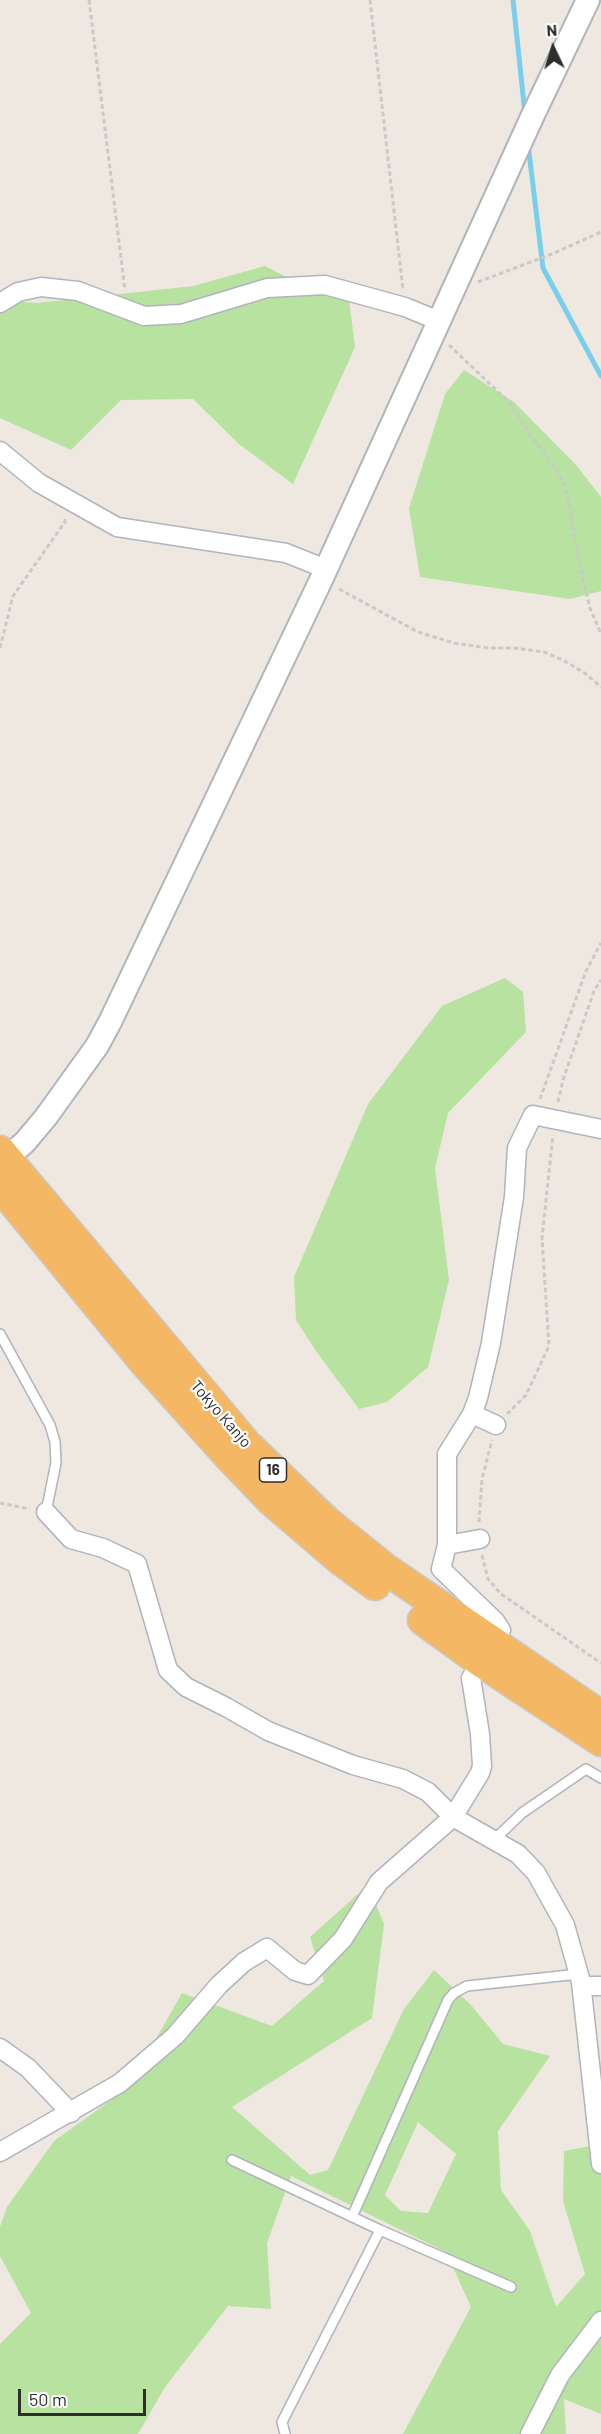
<!DOCTYPE html>
<html>
<head>
<meta charset="utf-8">
<style>
	body { margin:0 }
	#map { position:relative; width:601px; height:2434px; overflow:hidden; background:#eee8e1; font-family:Barlow,sans-serif }
	canvas { display:block }
	.north { position:absolute; left:523px; top:18px; width:60px; height:60px; -webkit-text-stroke:4px #fff; paint-order:stroke; rotate:356deg; font-size:16px; font-weight:700; line-height:24px; text-align:center; color:#2e2e2e }
	.north::after { content:''; display:block; margin:auto; width:21px; height:27px; background:#2e2e2e; clip-path:polygon(50% 0,100% 100%,50% 72%,0 100%) }
	.scale { position:absolute; left:18px; top:2389px; width:128px; height:27px; box-sizing:border-box; border:3px solid #2e2e2e; border-top:0; padding-left:8px; font-size:18px; line-height:21px; white-space:nowrap; color:#2e2e2e; -webkit-text-stroke:4px #fff; paint-order:stroke }
</style>
</head>
<body>
<div id="map">
<canvas width="601" height="2434"></canvas>
<div class="north">N</div>
<div class="scale">50 m</div>
</div>
<script>
const context = document.querySelector('canvas').getContext('2d');
context.lineJoin = 'round';
function paint(path, color) { context.fillStyle = color; context.fill(path, 'evenodd'); }
const poly = rows => new Path2D(rows.map(r => 'M' + r).join(''));
function trace(path, color, width, dash) { context.strokeStyle = color; context.lineWidth = width; context.lineCap = dash ? 'butt' : 'round'; context.setLineDash(dash || []); context.stroke(path); }
function drawText(font, color, halo, rows, align = 'center') {
  context.font = font + ' Barlow,sans-serif'; context.lineWidth = 4.5; context.setLineDash([]); context.textBaseline = 'middle'; context.strokeStyle = halo; context.fillStyle = color; for (const [text, x, y, turn = 0] of rows) {
    context.save(); context.translate(x, y); context.rotate((+turn || 0) * Math.PI / 180); context.textAlign = isNaN(turn) ? turn : align; if (halo) context.strokeText(text, 0, 0); context.fillText(text, 0, 0); context.restore();
  }
}
paint(poly([
	[265,266,300,284,349,299,355,347,293,484,240,445,193,399,121,400,71,450,0,418,0,300,37,303,193,286],
	[464,370,514,402,577,466,601,497,601,591,570,599,420,577,409,508,445,394],
	[505,978,523,992,526,1032,448,1113,435,1168,449,1280,428,1367,387,1402,359,1409,316,1351,296,1320,294,1277,368,1104,442,1006],
	[368,1885,384,1924,372,2018,232,2107,310,2175,328,2170,404,2009,434,1970,471,2005,503,2044,550,2056,498,2131,501,2190,530,2231,556,2307,585,2274,563,2201,564,2151,601,2144,601,2414,564,2399,566,2434,403,2434,471,2307,446,2252,291,2176,267,2243,271,2309,228,2306,165,2387,138,2434,0,2434,0,2344,31,2313,0,2256,0,2227,7,2207,54,2141,128,2088,182,1993,272,2026,324,1981,310,1937],
	[418,2122,456,2154,428,2213,401,2211,385,2195]
]), '#b7e2a0');
trace(poly([
	[513,0,525,114],
	[528,144,543,268,601,376]
]), '#78ceec', 5);
const service = poly([
	[0,1334,50,1425,55,1442,56,1463,46,1512],
	[494,1840,522,1813,586,1769,601,1778],
	[232,2160,380,2230,511,2287],
	[352,2217,448,2000,454,1993,467,1986,579,1974],
	[285,2434,282,2422,380,2230]
]);
const minor = poly([
	[0,303,18,292,41,287,78,291,144,316,181,314,267,288,325,285,405,307,439,321],
	[0,451,39,483,117,527,286,553,326,569],
	[472,1414,496,1425],
	[46,1512,71,1539,103,1548,137,1564,168,1670,186,1687,226,1707,268,1731,353,1765,403,1779,428,1792,453,1817,518,1854,536,1873,565,1925,581,1982,601,2164],
	[447,1545,447,1454,472,1414,478,1398,491,1343,514,1197,517,1148,533,1115,601,1129],
	[582,1986,601,1986],
	[0,2048,28,2068,71,2113],
	[0,2152,120,2083,175,2036,219,1985,244,1962,267,1948,295,1971,308,1975,343,1939,379,1882,453,1817,480,1773,482,1766,480,1734,471,1678,501,1630,495,1621,441,1569,447,1545,480,1539],
	[530,2434,560,2375,601,2321]
]);
const tertiary = poly([
	[0,1164,25,1142,46,1117,97,1046,110,1022,321,580,533,115,588,0]
]);
const trunk = poly([
	[0,1151,247,1445,326,1521,387,1570,601,1716],
	[0,1186,146,1364,225,1452,272,1501,342,1561,375,1585],
	[423,1620,480,1661,601,1741]
]);
trace(service, '#b1b3bd', 12);
trace(minor, '#b1b3bd', 21);
trace(tertiary, '#b1b3bd', 26);
trace(trunk, '#c9c9c9', 33);
trace(poly([
	[89,0,125,290],
	[370,0,403,290],
	[478,282,552,254,601,232],
	[449,345,510,403,531,436,555,467,566,488,580,566,590,608,601,634],
	[339,589,418,632,454,643,488,648,515,648,544,652,563,660,586,674,601,687],
	[0,648,13,596,65,522,65,518],
	[540,1099,586,971,601,943],
	[558,1102,563,1080,594,991,601,980],
	[507,1414,526,1395,549,1346,542,1238,553,1135],
	[0,1503,30,1509],
	[479,1522,482,1479,492,1440],
	[482,1555,488,1579,501,1594,601,1663]
]), '#c9c9c9', 3, [4.5, 3]);
trace(service, '#fff', 9);
trace(minor, '#fff', 18);
trace(tertiary, '#fff', 22);
trace(trunk, '#f4b864', 30);
for (const [x, y, w] of [
	[273,1470,27]
]) { const box = new Path2D(); box.roundRect(x - w / 2, y - 12, w, 24, 4.5); context.fillStyle = '#fff'; context.fill(box); trace(box, '#2e2e2e', 1.5); }
drawText('bold 15px', '#2e2e2e', null, [
	["16",273,1470]
]);
drawText('16px', '#2e2e2e', '#fff', [
	["Tokyo Kanjo",221,1414,49]
]);
</script>
</body>
</html>
